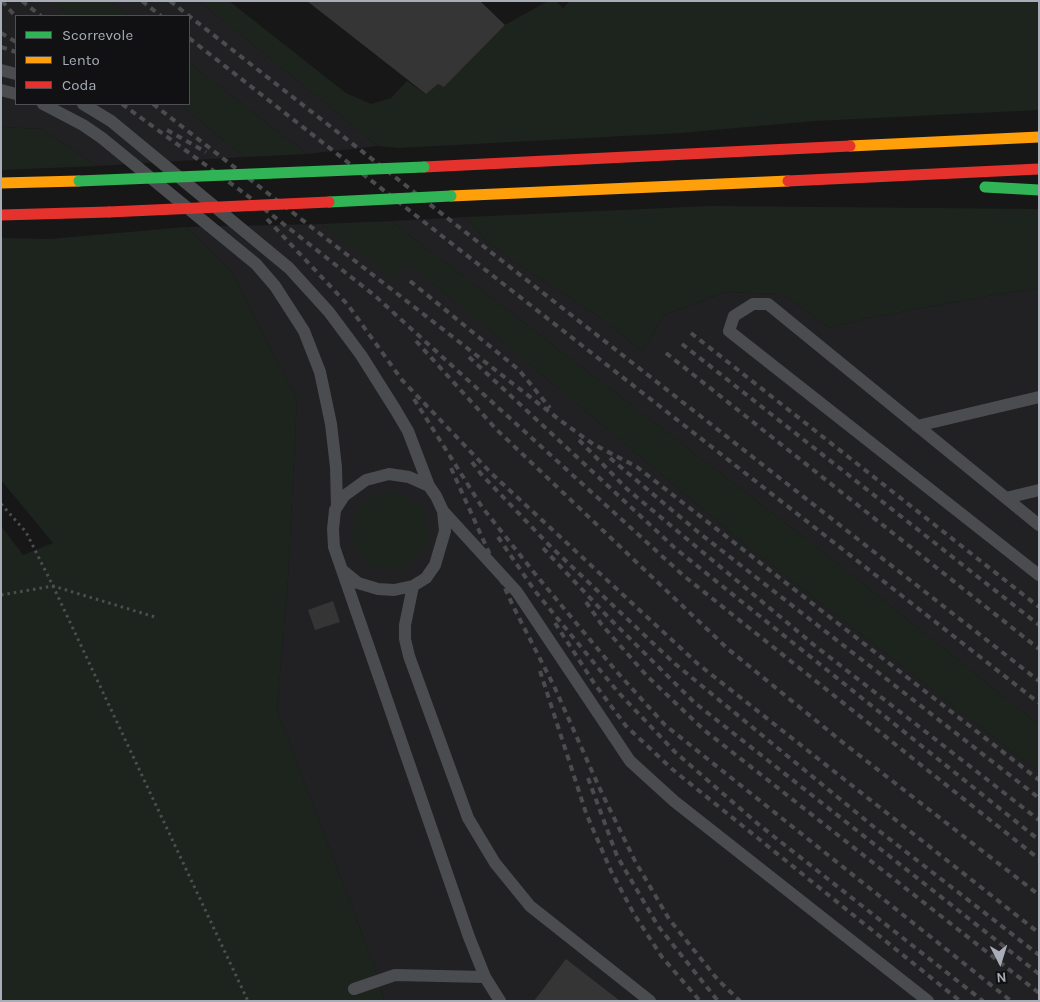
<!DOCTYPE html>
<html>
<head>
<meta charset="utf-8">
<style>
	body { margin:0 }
	#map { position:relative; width:1040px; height:1002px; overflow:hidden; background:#171717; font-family:Karla,sans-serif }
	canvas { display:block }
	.frame { position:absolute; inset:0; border:2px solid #a8adb8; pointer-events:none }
	.legend { position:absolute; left:15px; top:15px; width:175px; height:90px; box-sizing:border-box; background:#111113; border:1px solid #4d4f55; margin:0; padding:6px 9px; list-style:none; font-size:15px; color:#a8adb8 }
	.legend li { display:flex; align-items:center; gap:10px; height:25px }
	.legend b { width:25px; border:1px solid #4d4f55 }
	.north { position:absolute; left:975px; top:937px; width:50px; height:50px; -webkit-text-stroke:4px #111113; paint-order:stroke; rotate:175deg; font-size:14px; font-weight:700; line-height:20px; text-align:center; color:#a8adb8 }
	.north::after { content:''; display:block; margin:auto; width:18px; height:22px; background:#a8adb8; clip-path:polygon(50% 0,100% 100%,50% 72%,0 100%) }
</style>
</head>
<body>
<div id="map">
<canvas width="1040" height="1002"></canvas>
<div class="frame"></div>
<ul class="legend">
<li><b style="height:6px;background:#30b455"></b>Scorrevole</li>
<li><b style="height:6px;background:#ff9f0a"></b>Lento</li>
<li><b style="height:6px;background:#e5322d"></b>Coda</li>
</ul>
<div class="north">N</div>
</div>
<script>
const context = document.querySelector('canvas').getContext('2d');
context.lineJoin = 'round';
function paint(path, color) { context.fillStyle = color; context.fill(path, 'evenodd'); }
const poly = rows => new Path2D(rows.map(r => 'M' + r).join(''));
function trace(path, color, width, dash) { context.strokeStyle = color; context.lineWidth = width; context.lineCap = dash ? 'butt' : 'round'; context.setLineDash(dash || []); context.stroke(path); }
paint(poly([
	[1,1,52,1,71,16,16,16,16,104,179,104,245,157,98,166,41,129,1,127],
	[109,1,199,1,378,146,307,154,189,63,189,16,129,16],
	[466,217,485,240,516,263,598,316,642,351,664,315,726,292,783,294,829,328,868,318,993,295,1039,288,1039,725,827,555,391,221],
	[321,224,395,278,405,260,747,546,1039,772,1039,1001,384,1001,374,965,277,710,288,579,297,398,268,345,233,273,186,227]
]), '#212123');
paint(poly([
	[52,1,109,1,129,16,71,16],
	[199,1,229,1,346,93,371,104,391,98,407,81,426,94,438,84,444,87,505,25,548,1,556,1,563,8,570,1,1039,1,1039,110,814,121,680,133,399,148,378,146],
	[189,63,307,154,245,157,179,104,189,104],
	[1,127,41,129,98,166,1,170],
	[709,206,1039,209,1039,288,993,295,868,318,829,328,783,294,726,292,664,315,642,351,598,316,516,263,485,240,466,217],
	[391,221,827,555,1039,725,1039,772,747,546,406,261,395,279,321,224],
	[186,227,233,273,268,345,297,398,288,579,277,710,374,965,384,1001,1,1001,1,526,23,555,53,543,1,480,1,238,49,239],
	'352 531a38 38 0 1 1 76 0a38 38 0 1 1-76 0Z'
]), '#1d241e');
paint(poly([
	[307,1,480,1,505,25,444,87,438,84,426,94],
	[333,601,340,622,315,630,308,610],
	[566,959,620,1001,534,1001]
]), '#353536');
trace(poly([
	[1,504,26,532,53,586,248,1001],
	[1,595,53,586,155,617]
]), '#4d4e52', 3, [2.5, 4]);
trace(poly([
	[1,70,16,74],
	[1,90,16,94],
	[43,104,83,125,102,138,256,264,275,286,304,331,320,372,331,424,336,467,337,507],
	[83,104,111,121,289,268,329,312,361,355,395,409,408,431,429,486],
	[917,426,1039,397],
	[389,474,409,477,429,486,436,496,443,511,445,531,435,565,426,578,413,586,394,590,378,589,358,583,342,570,334,547,333,529,335,510,344,496,366,480,389,474],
	[1006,498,1039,490],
	[443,511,517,592,630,761,674,801,928,1001],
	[1039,525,768,304,753,304,734,316,729,331,1039,575],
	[342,570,469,937,485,977,500,1001],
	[413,586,405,625,405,639,409,656,468,818,495,863,530,906,650,1001],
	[354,989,395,975,485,977]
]), '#4b4c50', 12);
trace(poly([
	[985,187,1039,190]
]), '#30b455', 11);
trace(poly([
	[850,146,1039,137],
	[1,183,79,181],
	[451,196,788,181]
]), '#ff9f0a', 11);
trace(poly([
	[424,167,850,146],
	[788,181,1039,169],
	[1,215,109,212]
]), '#e5322d', 11);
trace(poly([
	[2,1,16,17],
	[22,1,41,16],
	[142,1,161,16],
	[170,1,1039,681],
	[1,33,16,42],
	[189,38,1039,703],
	[1,47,16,52],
	[122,104,244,193,374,295,684,576,1039,859],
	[153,104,561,421,593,444,637,467,1039,780],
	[167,130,206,152],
	[267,219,348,305,402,380,492,474,698,664,1039,933],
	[410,281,519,370,550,408],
	[691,333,1039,607],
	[416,341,497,430,728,649,846,745,1039,895],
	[682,344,1039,625],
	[666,353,1039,649],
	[469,357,676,549,1039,840],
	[414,399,482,507,536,575,617,672,665,725,1011,1001],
	[579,440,627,489,814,645,1039,820],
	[610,458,698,532,1039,798],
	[472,462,481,474,549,545,674,663,874,827,1039,955],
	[451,468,513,606,554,686,599,787,635,861,669,919,718,980,740,1001],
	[498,537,535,591,618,692,675,752,758,824,983,1001],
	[543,548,609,618,695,703,1039,974],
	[586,602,602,625,647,676,704,730,1039,993],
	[555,623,594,683,626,726,672,769,960,1001],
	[540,671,586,813,611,871,634,914,662,957,700,1001],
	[588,778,617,856,658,926,718,1001]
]), '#4b4c4f', 4, [6, 5]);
trace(poly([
	[79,181,424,167],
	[329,202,451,196]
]), '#30b455', 11);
trace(poly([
	[109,212,329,202]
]), '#e5322d', 11);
</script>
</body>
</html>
